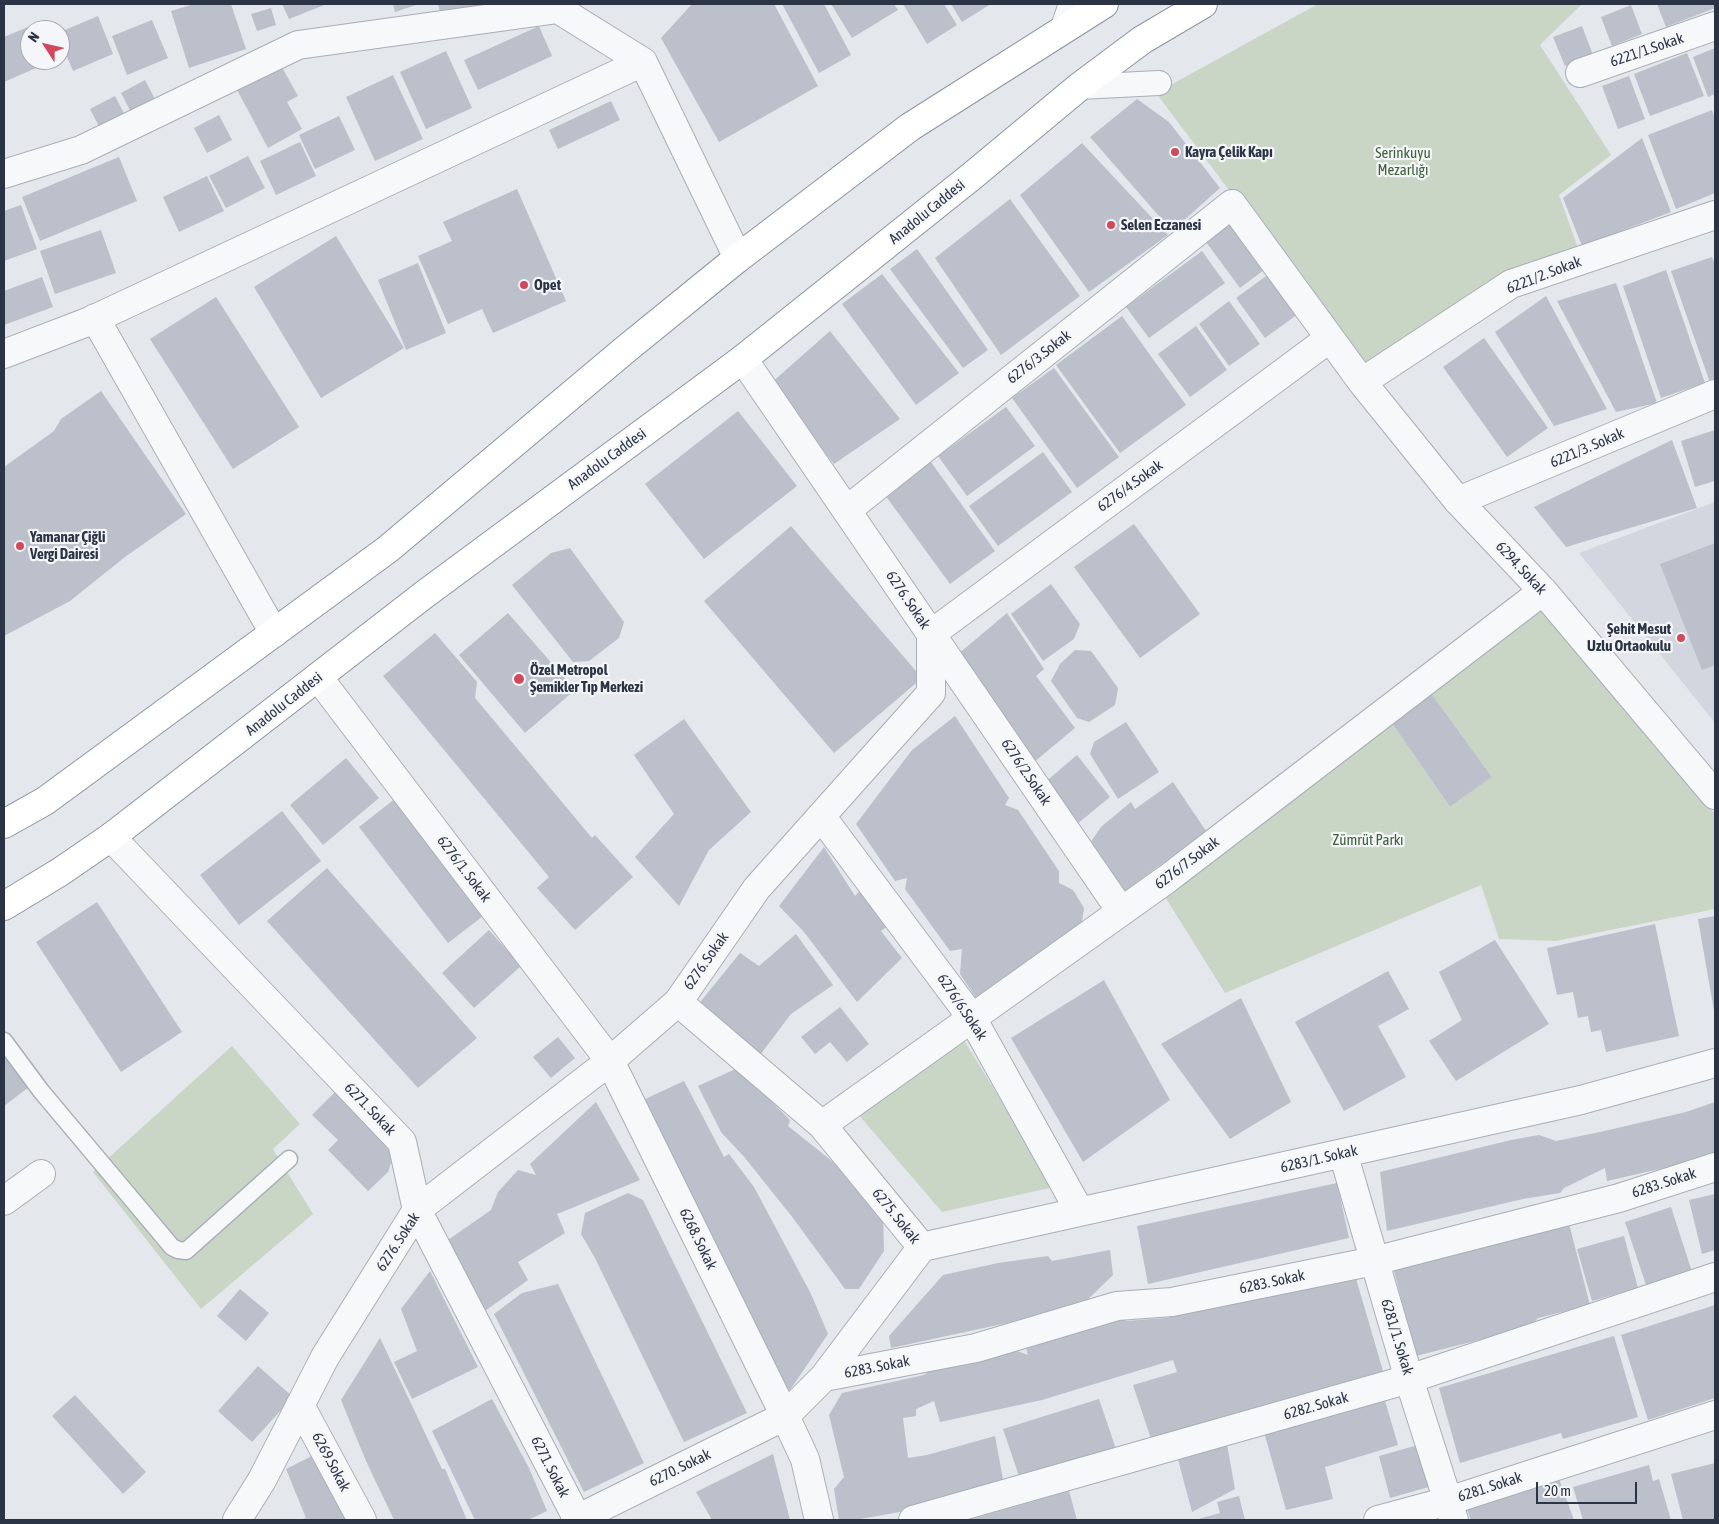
<!DOCTYPE html>
<html>
<head>
<meta charset="utf-8">
<style>
	body { margin:0 }
	#map { position:relative; width:1719px; height:1524px; overflow:hidden; background:#e4e7ec; font-family:"Asap Condensed",sans-serif }
	canvas { display:block }
	.frame { position:absolute; inset:0; border:5px solid #2b3445; pointer-events:none }
	.north { position:absolute; left:20px; top:20px; width:50px; height:50px; box-sizing:border-box; background:#f4f6f9; border:1px solid #a4a8b1; border-radius:50%; rotate:305deg; font-size:14px; font-weight:700; line-height:20px; text-align:center; color:#2b3445 }
	.north::after { content:''; display:block; margin:auto; width:18px; height:22px; background:#d1495b; clip-path:polygon(50% 0,100% 100%,50% 72%,0 100%) }
	.scale { position:absolute; left:1536px; top:1482px; width:101px; height:22px; box-sizing:border-box; border:2px solid #2b3445; border-top:0; padding-left:6px; font-size:15px; line-height:18px; white-space:nowrap; color:#2b3445; -webkit-text-stroke:4px #f4f6f9; paint-order:stroke }
</style>
</head>
<body>
<div id="map">
<canvas width="1719" height="1524"></canvas>
<div class="frame"></div>
<div class="north">N</div>
<div class="scale">20 m</div>
</div>
<script>
const context = document.querySelector('canvas').getContext('2d');
context.lineJoin = 'round';
function paint(path, color) { context.fillStyle = color; context.fill(path, 'evenodd'); }
const poly = rows => new Path2D(rows.map(r => 'M' + r).join(''));
function trace(path, color, width, dash) { context.strokeStyle = color; context.lineWidth = width; context.lineCap = dash ? 'butt' : 'round'; context.setLineDash(dash || []); context.stroke(path); }
function drawText(font, color, halo, rows, align = 'center') {
  context.font = font + ' "Asap Condensed",sans-serif'; context.lineWidth = 4.5; context.setLineDash([]); context.textBaseline = 'middle'; context.strokeStyle = halo; context.fillStyle = color; for (const [text, x, y, turn = 0] of rows) {
    context.save(); context.translate(x, y); context.rotate((+turn || 0) * Math.PI / 180); context.textAlign = isNaN(turn) ? turn : align; if (halo) context.strokeText(text, 0, 0); context.fillText(text, 0, 0); context.restore();
  }
}
paint(poly([
	[1715,502,1715,723,1579,553]
]), '#d2d6de');
paint(poly([
	[1318,4,1582,4,1540,45,1611,155,1559,195,1579,251,1366,372,1156,93],
	[1543,609,1715,814,1715,909,1556,941,1499,939,1481,885,1225,993,1162,892,1387,716,1450,807,1492,777,1428,689],
	[962,1037,1054,1187,942,1212,857,1113],
	[232,1046,300,1124,273,1149,313,1214,201,1309,93,1172]
]), '#c9d6c5');
paint(poly([
	[194,4,231,4,246,49,189,68,171,11],
	[282,4,327,4,289,19],
	[393,4,419,4,395,12],
	[438,4,481,4,481,5,440,13],
	[692,4,774,4,818,86,719,142,661,38],
	[782,4,824,4,851,55,819,73],
	[831,4,894,4,898,10,852,38],
	[903,4,944,4,957,25,927,44],
	[951,4,991,4,962,22],
	[1657,4,1715,4,1715,8,1666,27],
	[1631,5,1642,34,1612,46,1601,17],
	[271,8,276,25,257,31,251,14],
	[98,16,113,54,73,71,60,40,60,32],
	[152,20,168,58,127,75,112,36],
	[539,26,552,56,478,90,464,60],
	[1582,26,1593,55,1565,66,1553,37],
	[28,27,30,32,30,60,41,60,43,65,4,82,4,37],
	[1715,48,1715,94,1708,97,1693,57],
	[446,51,472,108,426,129,400,72],
	[1687,53,1704,96,1650,116,1634,74],
	[279,62,298,96,287,102,302,129,268,148,235,86],
	[393,75,423,139,375,161,346,97],
	[1629,76,1645,119,1618,129,1602,86],
	[145,80,158,105,134,118,121,93],
	[115,96,128,121,103,134,90,109],
	[1137,99,1169,122,1220,188,1172,231,1090,137],
	[611,101,620,120,558,149,549,130],
	[1712,110,1715,118,1715,193,1676,209,1648,135],
	[219,115,232,140,207,153,194,128],
	[339,116,355,150,315,169,299,135],
	[1642,138,1671,212,1582,246,1563,198],
	[300,142,316,176,276,195,260,161],
	[1082,143,1168,235,1089,292,1020,195],
	[248,156,265,188,226,208,209,176],
	[119,157,137,201,40,241,22,197],
	[207,176,224,211,179,232,163,197],
	[517,189,566,301,493,333,482,309,448,324,418,256,452,241,443,222],
	[1010,199,1080,296,1001,355,935,258],
	[21,205,37,249,4,261,4,211],
	[1235,221,1268,267,1240,288,1206,242],
	[101,230,116,273,55,294,40,251],
	[336,236,404,348,321,398,254,287],
	[917,249,988,350,963,368,890,269],
	[1202,251,1225,283,1149,338,1126,307],
	[1712,257,1715,265,1715,378,1709,380,1671,271],
	[418,263,446,333,406,350,378,280],
	[1666,270,1705,383,1661,398,1623,286],
	[1273,271,1302,311,1265,338,1236,298],
	[882,274,959,373,916,405,842,304],
	[42,277,53,307,4,325,4,291],
	[1616,283,1657,403,1616,412,1557,301],
	[1546,296,1607,409,1554,426,1495,332],
	[216,297,299,427,233,469,150,339],
	[1229,301,1260,344,1229,366,1199,324],
	[1122,316,1186,405,1120,453,1056,365],
	[1196,326,1227,370,1190,397,1158,354],
	[830,331,900,419,834,464,770,384],
	[1484,338,1548,428,1507,457,1443,367],
	[1054,368,1119,457,1077,488,1012,398],
	[101,391,186,514,125,557,70,601,4,636,4,467,54,431,61,419],
	[1006,407,1035,446,967,496,938,456],
	[738,411,797,486,704,559,645,484],
	[1715,430,1715,481,1695,487,1681,441],
	[1672,440,1697,508,1566,547,1534,507],
	[1043,452,1072,492,998,546,969,506],
	[931,462,995,551,950,584,885,495],
	[1134,524,1200,614,1140,658,1074,567],
	[791,526,922,678,834,753,704,601],
	[1715,543,1715,665,1702,670,1660,564],
	[570,548,624,622,619,638,589,661,573,662,512,585,551,553],
	[1051,584,1080,624,1074,639,1043,661,1011,614],
	[508,613,575,690,525,733,459,655],
	[1007,613,1044,669,1036,676,1075,728,1033,763,957,655],
	[435,633,477,682,475,698,496,723,592,838,595,835,633,877,575,930,537,888,549,877,383,676],
	[1075,650,1091,651,1118,688,1115,705,1089,722,1077,718,1051,681,1060,664],
	[1428,689,1492,777,1450,807,1387,716],
	[955,716,1009,798,1005,805,1018,810,1059,871,1059,883,1073,890,1084,908,1082,922,976,998,960,974,962,949,950,951,905,889,907,878,895,881,856,824,912,750],
	[684,719,751,812,709,850,679,906,635,857,674,814,634,755],
	[1126,722,1159,772,1118,799,1090,754,1094,742],
	[1077,755,1110,797,1071,829,1043,784],
	[346,758,379,798,323,845,290,805],
	[1173,782,1206,831,1121,894,1090,843,1101,827,1131,802,1135,809],
	[401,794,487,913,448,943,359,827],
	[282,811,321,861,239,925,200,875],
	[824,847,855,896,865,885,892,923,881,931,902,958,857,1002,804,932,779,906],
	[327,868,477,1038,418,1088,267,921],
	[97,902,182,1032,121,1072,36,942],
	[1715,916,1715,1011,1714,1011,1698,919],
	[1655,924,1679,1036,1606,1052,1601,1030,1591,1032,1588,1016,1578,1018,1573,992,1557,995,1547,948],
	[489,930,521,966,474,1008,442,973],
	[796,934,833,985,791,1014,760,1055,697,1006,740,953,759,966],
	[1495,940,1549,1024,1456,1081,1429,1041,1462,1020,1439,972],
	[1388,971,1409,1009,1378,1026,1406,1077,1344,1111,1295,1022],
	[1104,980,1170,1100,1083,1162,1011,1038],
	[1241,998,1291,1102,1230,1139,1161,1044],
	[840,1007,869,1044,847,1062,830,1042,815,1054,801,1037],
	[558,1037,575,1058,551,1078,533,1057],
	[4,1055,29,1087,4,1106],
	[738,1068,790,1120,788,1126,847,1173,883,1210,884,1251,859,1289,845,1289,793,1218,745,1158,721,1132,698,1086],
	[684,1081,724,1157,729,1154,754,1187,811,1294,828,1334,790,1390,777,1380,641,1101],
	[338,1089,396,1148,388,1172,368,1191,328,1150,338,1140,312,1115],
	[596,1102,640,1180,557,1214,565,1233,518,1262,528,1280,485,1311,445,1242,491,1210,498,1192,518,1170,536,1175,530,1164],
	[1715,1102,1715,1154,1699,1160,1607,1181,1605,1168,1564,1188,1560,1193,1523,1199,1387,1231,1380,1172,1511,1140,1539,1135,1556,1141,1600,1132,1686,1112],
	[1337,1183,1349,1238,1148,1284,1137,1226],
	[628,1193,643,1200,747,1413,684,1442,595,1258,581,1234,585,1213],
	[1715,1194,1715,1250,1702,1254,1689,1200],
	[1671,1207,1692,1272,1647,1288,1625,1222],
	[1568,1220,1590,1305,1538,1318,1530,1327,1416,1356,1392,1263],
	[1624,1236,1638,1288,1592,1301,1577,1249],
	[1110,1250,1113,1275,1082,1305,1060,1309,1007,1323,891,1348,889,1336,943,1275,998,1263,1048,1256,1052,1261],
	[430,1271,478,1367,412,1399,394,1362,417,1351,401,1309],
	[1355,1275,1383,1371,1201,1423,1151,1439,1133,1385,1177,1372,1173,1360,1042,1400,940,1422,934,1401,916,1409,916,1416,903,1418,908,1458,927,1455,995,1436,1004,1485,933,1506,855,1520,839,1520,834,1489,844,1477,829,1415,842,1393,924,1375,935,1366,1012,1349,1028,1355,1024,1341,1122,1312,1126,1321,1165,1318],
	[558,1284,644,1463,584,1492,494,1314,522,1293],
	[240,1289,269,1313,246,1341,217,1316],
	[1715,1305,1715,1398,1648,1420,1621,1335],
	[1614,1336,1638,1417,1563,1439,1561,1433,1460,1463,1439,1388],
	[380,1338,442,1469,445,1469,467,1520,394,1520,366,1461,341,1400],
	[258,1366,293,1397,252,1442,218,1411],
	[75,1395,146,1472,123,1494,52,1416],
	[1384,1397,1398,1445,1325,1467,1333,1499,1286,1510,1264,1432],
	[492,1399,529,1468,547,1511,528,1520,475,1520,432,1431],
	[1099,1399,1118,1455,1021,1482,1003,1429],
	[1226,1439,1235,1489,1192,1512,1176,1452],
	[1425,1443,1436,1485,1390,1498,1379,1456],
	[320,1452,354,1520,300,1520,306,1518,286,1469],
	[773,1454,790,1520,712,1520,696,1492],
	[1715,1463,1715,1520,1683,1520,1671,1474],
	[1649,1465,1653,1481,1659,1479,1671,1520,1583,1520,1573,1487],
	[1558,1476,1574,1520,1471,1520,1467,1510],
	[1069,1491,1077,1520,968,1520],
	[1239,1496,1245,1520,1195,1520,1220,1513,1217,1502]
]), '#bbc0ca');
const service = poly([
	[4,1041,41,1091,172,1247,178,1250,186,1251,289,1159]
]);
const pedestrian = poly([
	[1062,30,1071,4],
	[1079,87,1159,83]
]);
const minor = poly([
	[1580,73,1715,26],
	[4,174,81,150,298,45,558,9,643,62,738,258],
	[95,318,274,633],
	[4,354,90,321,643,62],
	[1362,382,1511,284,1715,215],
	[1458,501,1715,394],
	[847,510,1232,204,1362,382,1458,501,1543,591,1715,795],
	[318,677,610,1061,785,1416,575,1520],
	[821,816,972,1018,1080,1212],
	[111,837,402,1142,417,1210,578,1520],
	[1121,911,931,634,1330,338],
	[678,1002,822,1125,922,1247,824,1377,785,1416,805,1459,819,1520],
	[822,1125,1167,879,1543,591],
	[1343,1153,1409,1379,1454,1520],
	[4,1201,41,1174],
	[922,1247,1581,1100,1715,1063],
	[824,1377,976,1348,1117,1306,1172,1302,1374,1261,1619,1198,1715,1167],
	[300,1405,362,1520],
	[237,1520,262,1480,325,1357,417,1210,610,1061,678,1002,757,888,931,693,931,634,743,359],
	[913,1520,1409,1379,1715,1277],
	[1378,1520,1448,1501,1715,1415]
]);
const trunk = poly([
	[4,824,45,801,388,549,626,349,738,258,910,127,1104,4],
	[4,906,60,872,111,837,425,594,743,359,972,176,1079,87,1142,40,1203,4]
]);
trace(service, '#a9aeb7', 19);
trace(pedestrian, '#a9aeb7', 26);
trace(minor, '#a9aeb7', 30);
trace(trunk, '#8b94a3', 30);
trace(service, '#f7f8fa', 16);
trace(pedestrian, '#f7f8fa', 24);
trace(minor, '#f7f8fa', 28);
trace(trunk, '#fff', 28);
for (const [x, y, r, color] of [
	[1175,152,5,"#d1495b"],
	[1111,225,5,"#d1495b"],
	[524,285,5,"#d1495b"],
	[20,546,5,"#d1495b"],
	[1681,638,5,"#d1495b"],
	[519,679,6,"#d1495b"]
]) { const dot = new Path2D(); dot.arc(x, y, r, 0, 2 * Math.PI); context.fillStyle = color; context.fill(dot); trace(dot, '#f4f6f9', 2); }
drawText('15px', '#2b3445', '#f4f6f9', [
	["6221/1.Sokak",1647,50,-19],
	["Anadolu Caddesi",927,212,-39],
	["6221/2. Sokak",1544,275,-21],
	["6276/3.Sokak",1039,357,-38],
	["6221/3. Sokak",1587,448,-23],
	["Anadolu Caddesi",607,459,-36],
	["6276/4.Sokak",1130,486,-36],
	["6294. Sokak",1521,568,47],
	["6276. Sokak",908,600,56],
	["Anadolu Caddesi",284,704,-38],
	["6276/2.Sokak",1026,772,56],
	["6276/7.Sokak",1187,863,-37],
	["6276/1. Sokak",464,869,53],
	["6276. Sokak",706,961,-55],
	["6276/6.Sokak",962,1007,56],
	["6271. Sokak",370,1109,46],
	["6283/1. Sokak",1319,1159,-13],
	["6283. Sokak",1664,1183,-18],
	["6275. Sokak",896,1216,51],
	["6268. Sokak",698,1239,64],
	["6276. Sokak",398,1242,-57],
	["6283. Sokak",1272,1282,-12],
	["6281/1. Sokak",1397,1337,73],
	["6283. Sokak",877,1367,-11],
	["6282. Sokak",1316,1406,-16],
	["6269.Sokak",331,1462,62],
	["6271. Sokak",550,1467,63],
	["6270. Sokak",680,1468,-26],
	["6281. Sokak",1490,1487,-18]
]);
drawText('bold 15px', '#2b3445', '#f4f6f9', [
	["Kayra Çelik Kapı",1185,152],
	["Selen Eczanesi",1121,225],
	["Opet",534,285],
	["Yamanar Çiğli",30,537],
	["Vergi Dairesi",30,554],
	["Şehit Mesut",1671,629,"right"],
	["Uzlu Ortaokulu",1671,646,"right"],
	["Özel Metropol",530,670],
	["Şemikler Tıp Merkezi",530,687]
], 'left');
drawText('15px', '#3f6138', '#f4f6f9', [
	["Serinkuyu",1403,153],
	["Mezarlığı",1403,170],
	["Zümrüt Parkı",1368,840]
]);
</script>
</body>
</html>
